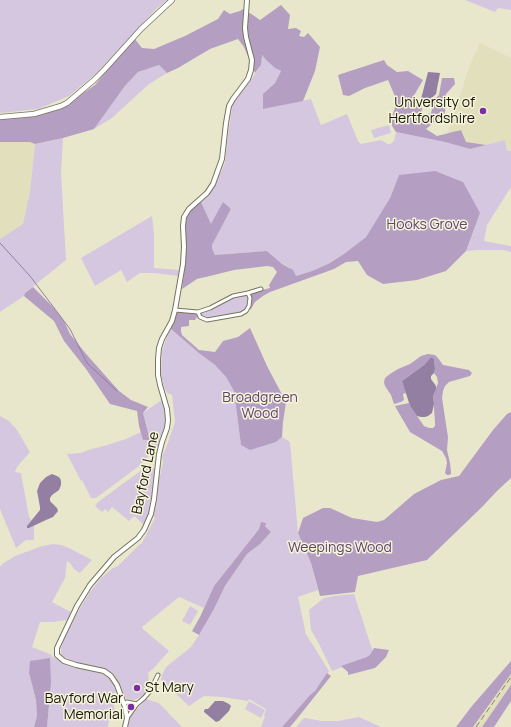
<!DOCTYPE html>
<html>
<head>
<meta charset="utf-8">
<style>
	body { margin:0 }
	canvas { display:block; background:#e8e7cc }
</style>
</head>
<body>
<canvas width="511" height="727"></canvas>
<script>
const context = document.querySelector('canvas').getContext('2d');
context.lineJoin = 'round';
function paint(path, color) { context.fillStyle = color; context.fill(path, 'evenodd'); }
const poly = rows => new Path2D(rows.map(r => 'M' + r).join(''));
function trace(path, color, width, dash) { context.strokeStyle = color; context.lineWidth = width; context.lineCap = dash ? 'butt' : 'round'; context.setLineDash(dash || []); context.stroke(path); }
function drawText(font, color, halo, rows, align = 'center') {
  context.font = font + ' Manrope,sans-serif'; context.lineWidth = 3; context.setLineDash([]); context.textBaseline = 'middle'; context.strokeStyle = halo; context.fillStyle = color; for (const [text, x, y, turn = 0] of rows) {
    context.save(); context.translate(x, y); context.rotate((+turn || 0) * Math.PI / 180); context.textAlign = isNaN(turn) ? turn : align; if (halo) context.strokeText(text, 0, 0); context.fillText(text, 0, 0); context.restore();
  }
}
paint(poly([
	[480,43,511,58,511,151,507,151,505,140,470,149,445,142,469,67],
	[0,142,30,142,35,144,30,192,23,224,0,239],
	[511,674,511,685,482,727,473,727]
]), '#e1dfbc');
paint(poly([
	[0,0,167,0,157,8,98,72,69,96,38,109,0,113],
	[465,0,511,0,511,10,498,8,495,12],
	[261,54,266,60,275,68,281,71,275,83,263,94,263,109,311,99,321,125,347,114,358,141,361,144,381,140,388,144,390,144,394,141,396,132,445,142,470,149,505,140,507,151,511,151,511,187,487,225,484,241,511,246,511,252,503,250,478,250,466,251,480,213,399,175,390,198,366,237,344,254,328,264,312,271,296,276,289,267,282,264,267,251,215,255,212,248,212,245,231,209,223,203,211,225,201,202,208,196,221,172,225,162,228,134,233,103,239,94,249,83,261,65],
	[159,65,167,73,149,84,112,118,94,129,125,86,138,72],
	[389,125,391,133,374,138,371,130],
	[63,138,61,173,66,260,25,293,24,296,0,312,0,239,23,224,30,192,35,144],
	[152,216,154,235,154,268,179,270,178,276,154,273,140,273,127,282,121,270,95,286,81,258],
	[246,294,248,296,248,306,244,311,241,313,207,319,200,316,200,312,230,298],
	[171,329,200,354,215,365,226,377,234,391,241,445,276,442,282,437,290,442,298,533,311,563,318,590,298,597,306,634,329,671,315,691,310,695,282,727,261,727,265,716,264,715,266,709,249,699,248,701,222,697,204,696,189,706,161,680,162,675,166,667,191,647,199,635,214,609,225,586,247,554,260,544,271,532,261,522,259,529,214,586,204,608,179,597,142,627,143,629,169,651,153,669,148,673,150,689,144,696,134,700,127,699,124,696,114,674,101,669,77,663,66,658,61,655,61,648,65,637,80,608,90,592,101,578,113,568,118,566,139,545,142,543,155,518,153,515,156,504,157,485,161,472,163,462,162,456,166,448,175,422,172,395,167,393,164,387,161,376,162,351,168,334],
	[163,399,165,406,167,421,163,434,158,447,139,466,96,498,91,498,82,480,81,481,67,454,81,453,88,450,104,446,126,439,141,432,143,440,150,440,143,413],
	[0,416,9,421,17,430,30,452,17,467,15,472,21,473,29,517,32,521,29,528,34,526,34,540,26,540,16,548,0,509],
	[155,468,152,502,150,511,144,525,134,516,129,521,112,507,108,512,105,509,102,512,95,506,98,502,143,469],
	[53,544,61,545,69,548,92,560,80,573,74,569,70,563,67,561,65,578,52,602,71,612,67,620,53,622,40,622,32,647,52,655,51,656,74,667,101,673,109,677,113,683,117,692,110,695,115,710,114,711,110,711,108,727,47,727,51,683,29,673,36,700,37,716,34,727,0,727,0,567,2,564,15,556,42,546],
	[354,594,374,655,332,671,319,644,311,630,309,610,324,598,334,596],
	[190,606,198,611,190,625,182,621],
	[146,699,159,703,182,727,127,727,129,719,133,714],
	[249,701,265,710,261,718,245,709],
	[359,717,381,727,296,727,303,719,305,718,322,721,338,721]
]), '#d6c7e0');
paint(poly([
	[281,5,290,15,288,29,296,28,301,31,299,36,304,37,308,33,320,47,315,71,303,101,263,109,263,94,275,83,281,71,275,68,266,60,262,55,261,65,255,73,244,47,238,39,210,49,178,68,167,73,159,65,138,72,125,86,94,129,63,138,35,144,30,142,0,142,0,119,41,115,66,105,95,85,113,62,134,38,142,48,154,49,185,36,218,19,224,10,230,14,240,11,243,9,246,14,250,13,260,20],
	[384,60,387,65,397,72,408,71,423,80,409,104,422,108,421,117,431,113,435,99,439,95,442,78,454,78,455,84,446,94,445,113,426,129,437,136,461,130,466,142,486,145,470,149,445,142,396,132,392,126,392,117,397,101,388,80,365,88,349,96,343,95,338,75],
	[435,171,463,182,480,213,466,251,446,271,417,280,383,284,367,275,358,261,346,262,334,269,270,292,263,296,255,302,251,309,248,309,251,294,259,291,270,288,269,285,277,272,273,267,267,266,234,270,214,275,197,279,182,289,186,259,186,243,184,225,185,218,189,213,195,206,201,202,211,224,223,202,231,209,212,245,212,248,215,255,267,251,282,264,293,270,296,276,312,271,328,264,344,254,366,237,390,198,399,175],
	[33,287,53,307,64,321,70,334,87,355,119,391,131,400,148,407,143,413,150,440,143,440,139,426,137,411,110,404,86,369,64,341,54,321,24,296,25,293],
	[177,312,195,313,196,314,197,317,195,320,189,320,189,326,181,327,181,331,182,335,199,350,215,352,223,341,238,337,250,328,268,368,286,402,283,422,282,437,276,442,250,450,241,445,234,391,226,377,215,365,200,354,171,329],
	[428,354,435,355,438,358,443,365,469,370,472,373,470,376,449,382,445,386,443,391,442,398,448,437,447,450,450,463,451,472,451,474,449,475,447,475,445,473,447,463,446,458,442,451,410,432,396,408,395,406,409,403,410,406,424,426,429,428,433,428,435,426,435,422,434,408,434,404,433,396,438,383,437,377,434,373,435,369,434,359,431,357,424,365,402,381,406,393,403,394,404,400,401,402,394,404,391,395,385,386,384,382,385,378,390,374,398,369,410,364,421,356],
	[511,412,511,478,497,491,482,507,427,560,358,576,355,592,320,596,311,563,298,533,303,518,323,508,330,508,352,518,377,522,384,520,414,494,441,480,459,476,493,430,507,414],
	[261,522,266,523,265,526,271,532,260,544,247,554,225,586,214,609,199,635,192,631,200,617,214,586,259,529],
	[374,648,389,650,386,657,375,668,348,675,348,672,341,666,367,657,370,655],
	[50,658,51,683,47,727,34,727,37,716,36,700,29,673,30,661],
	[511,661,511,674,473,727,456,727,472,706],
	[327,673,331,676,296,720,290,727,282,727,310,695,315,691],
	[511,685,511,701,494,727,482,727]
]), '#b49fc3');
paint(poly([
	[428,72,440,73,436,94,423,106,421,99],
	[431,357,434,359,435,369,434,373,431,376,431,379,436,386,436,389,433,396,434,404,432,413,428,416,425,417,421,417,417,416,410,406,402,381,424,365],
	[52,474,57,476,60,478,61,481,61,485,59,490,52,495,50,498,50,501,57,508,58,511,53,517,46,520,29,528,27,528,27,526,40,510,40,507,38,496,37,491,40,483,46,477],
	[215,701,223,701,229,704,231,706,229,711,219,721,216,722,204,712,204,711,205,709,208,709]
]), '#937fa1');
trace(poly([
	[0,243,30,276,70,329,87,363,117,391]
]), '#937fa1', 1);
const minor = poly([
	[175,310,198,312,210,308,233,296,248,293,261,289],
	[198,312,200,317,207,320,241,314,246,311,249,306,250,298,248,293],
	[124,704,127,702,137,704],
	[127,718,137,704,144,698,150,691,158,675]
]);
const tertiary = poly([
	[125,727,127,718,125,707,117,685,111,676,104,671,76,665,64,661,57,655,57,648,77,606,90,585,114,557,138,538,144,530,151,514,154,499,159,454,162,442,167,428,168,420,167,409,160,385,158,375,158,359,159,348,162,339,172,321,175,310,183,264,184,247,183,226,184,217,189,209,207,193,213,184,222,159,226,123,229,106,233,99,248,79,251,70,252,60,246,37,245,28,247,0]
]);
const secondary = poly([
	[0,117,34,114,61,106,67,103,94,80,104,70,141,29,172,0]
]);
trace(minor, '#77755d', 5);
trace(tertiary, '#77755d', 6);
trace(secondary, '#77755d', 6);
trace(minor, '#fff', 3);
trace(tertiary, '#fff', 4);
trace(secondary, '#fff', 4.5);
trace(poly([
	[476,727,511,677]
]), '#81806e', 1, [6, 3]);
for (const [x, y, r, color] of [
	[483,111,4,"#7a2fa1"],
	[137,688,4,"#7a2fa1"],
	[131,707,4,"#7a2fa1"]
]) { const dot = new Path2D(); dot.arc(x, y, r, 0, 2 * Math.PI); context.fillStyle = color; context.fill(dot); trace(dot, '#f6f4d9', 1.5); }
drawText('14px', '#17160d', '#f6f4d9', [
	["University of",475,103],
	["Hertfordshire",475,119],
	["St Mary",145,688,"left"],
	["Bayford War",123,699],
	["Memorial",123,715]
], 'right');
drawText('14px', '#604273', '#f6f4d9', [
	["Hooks Grove",427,225],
	["Broadgreen",260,398],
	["Wood",260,414],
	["Weepings Wood",340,548]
]);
drawText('14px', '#17160d', '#f6f4d9', [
	["Bayford Lane",146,473,-78]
]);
</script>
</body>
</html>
